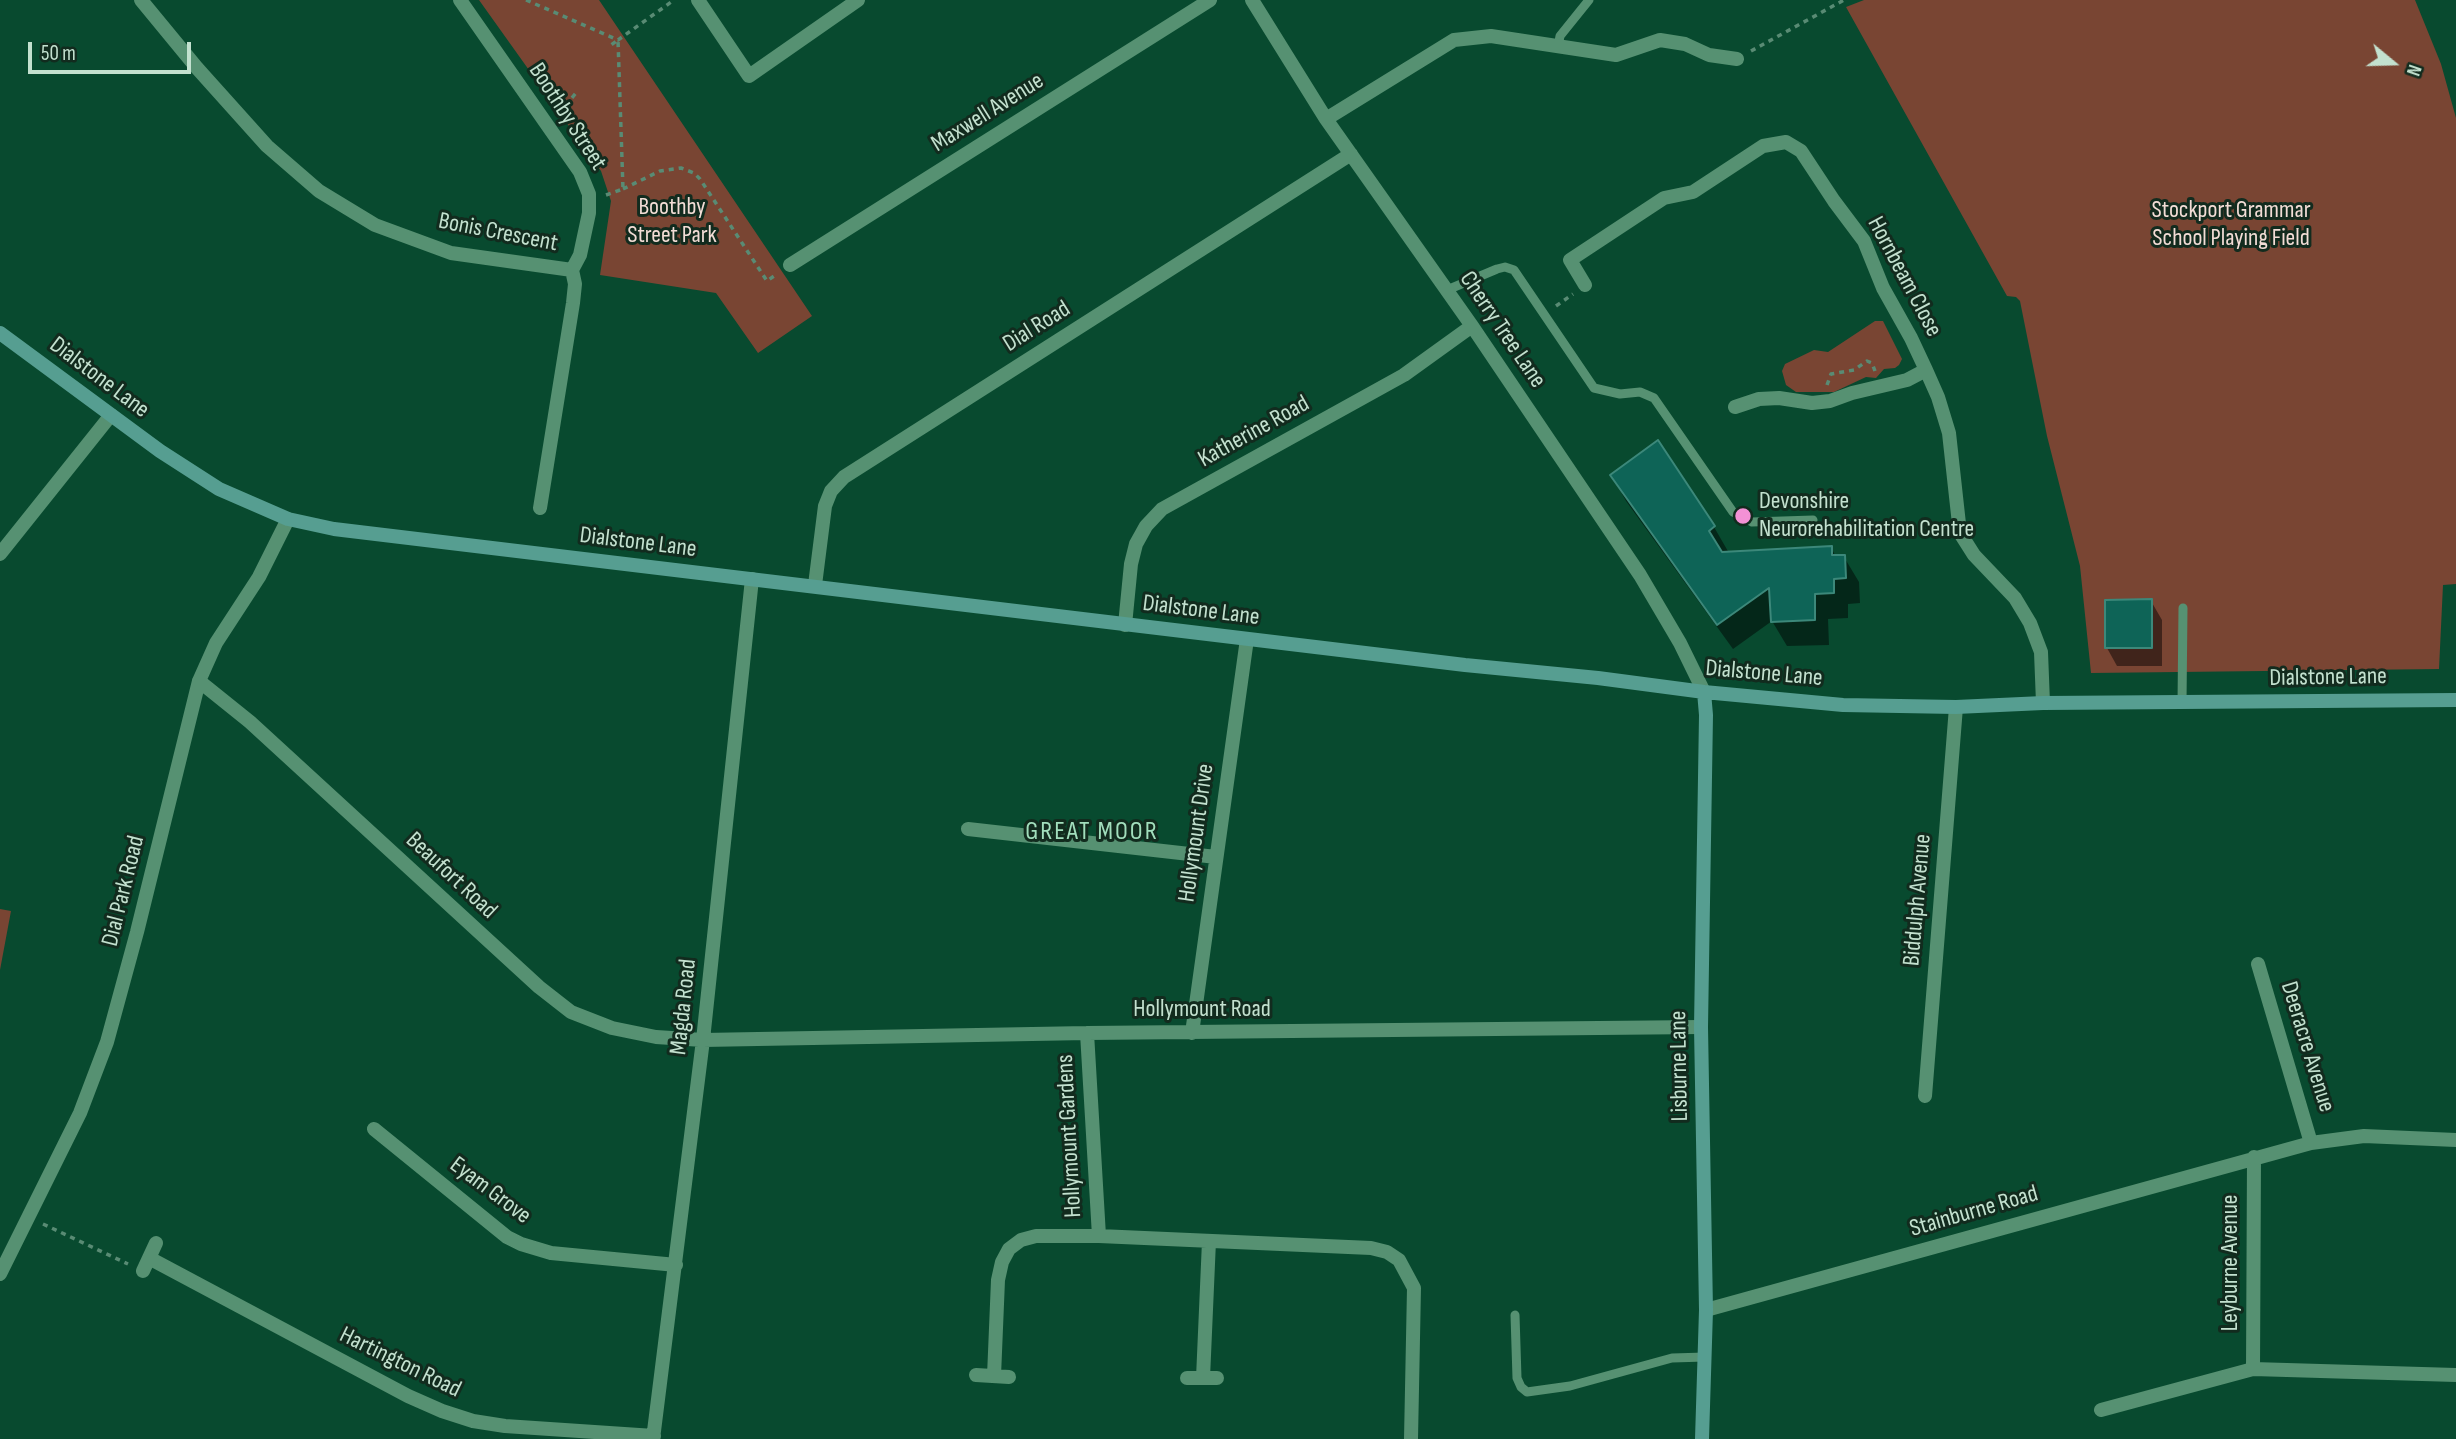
<!DOCTYPE html>
<html>
<head>
<meta charset="utf-8">
<style>
	body { margin:0 }
	#map { position:relative; width:2456px; height:1439px; overflow:hidden; background:#084a2f; font-family:"Sofia Sans Condensed",sans-serif }
	canvas { display:block }
	.north { position:absolute; left:2358px; top:28px; width:70px; height:70px; -webkit-text-stroke:5px #122b1e; paint-order:stroke; rotate:109deg; font-size:19px; font-weight:700; line-height:28px; text-align:center; color:#c3e1cf }
	.north::after { content:''; display:block; margin:auto; width:24px; height:32px; background:#c3e1cf; clip-path:polygon(50% 0,100% 100%,50% 72%,0 100%) }
	.scale { position:absolute; left:28px; top:42px; width:163px; height:32px; box-sizing:border-box; border:4px solid #c3e1cf; border-top:0; padding-left:9px; font-size:21px; line-height:24px; white-space:nowrap; color:#c3e1cf; -webkit-text-stroke:5px #122b1e; paint-order:stroke }
</style>
</head>
<body>
<div id="map">
<canvas width="2456" height="1439"></canvas>
<div class="north">N</div>
<div class="scale">50 m</div>
</div>
<script>
const context = document.querySelector('canvas').getContext('2d');
context.lineJoin = 'round';
function paint(path, color) { context.fillStyle = color; context.fill(path, 'evenodd'); }
const poly = rows => new Path2D(rows.map(r => 'M' + r).join(''));
function trace(path, color, width, dash) { context.strokeStyle = color; context.lineWidth = width; context.lineCap = dash ? 'butt' : 'round'; context.setLineDash(dash || []); context.stroke(path); }
function drawText(font, color, halo, rows, align = 'center') {
  context.font = font + ' "Sofia Sans Condensed",sans-serif'; context.lineWidth = 6; context.setLineDash([]); context.textBaseline = 'middle'; context.strokeStyle = halo; context.fillStyle = color; for (const [text, x, y, turn = 0] of rows) {
    context.save(); context.translate(x, y); context.rotate((+turn || 0) * Math.PI / 180); context.textAlign = isNaN(turn) ? turn : align; if (halo) context.strokeText(text, 0, 0); context.fillText(text, 0, 0); context.restore();
  }
}
paint(poly([
	[479,0,599,0,812,316,758,353,716,293,600,275,611,201,601,171],
	[1864,0,2415,0,2441,64,2456,118,2456,584,2443,585,2439,669,2091,673,2080,566,2047,436,2020,301,2016,297,2007,296,1846,7],
	[1875,321,1883,321,1902,359,1899,365,1895,368,1884,369,1876,378,1866,377,1834,392,1796,392,1786,385,1782,371,1785,364,1814,350,1828,352],
	[0,909,11,911,0,970]
]), '#794533');
paint(poly([
	[1612,476,1714,527,1729,553,1831,547,1836,557,1844,557,1859,582,1860,603,1848,604,1848,618,1828,619,1829,645,1787,646,1772,621,1733,649,1626,501],
	[2151,601,2162,620,2162,666,2117,666,2107,648]
]), '#0007');
const building = poly([
	[1658,440,1715,526,1709,531,1722,552,1832,546,1832,555,1845,555,1846,578,1834,579,1834,593,1815,594,1815,620,1771,622,1769,588,1717,625,1610,475,1658,440],
	[2152,599,2152,648,2105,648,2105,600,2152,599]
]);
paint(building, '#0e6457');
trace(building, '#3c887a', 2);
trace(poly([
	[526,0,618,40,674,0],
	[1751,51,1844,0],
	[559,113,576,93],
	[623,189,660,171,681,168,694,173,700,179,767,281,777,274],
	[606,195,623,189,618,40,611,45],
	[1556,306,1573,294],
	[1827,385,1831,374,1854,370,1867,361,1872,363,1875,371],
	[43,1224,128,1264]
]), '#598b74', 3.5, [5, 5]);
trace(poly([
	[1558,47,1560,36,1589,0],
	[1447,290,1497,269,1505,267,1514,270,1594,388,1620,394,1640,392,1654,398,1733,512,1752,522,1813,520],
	[2182,703,2183,608],
	[1515,1315,1517,1378,1521,1387,1527,1392,1570,1386,1672,1358,1705,1357]
]), '#569172', 9);
trace(poly([
	[141,0,197,68,267,146,319,191,375,225,451,253,572,270,575,284,573,303,540,508],
	[460,0,580,172,589,194,589,213,580,255,572,270],
	[698,0,749,76,858,0],
	[1252,0,1326,119,1472,326,1640,575,1680,643,1704,692],
	[1326,119,1454,40,1491,36,1616,55,1660,40,1685,44,1709,55,1737,59],
	[790,265,1210,0],
	[1585,285,1570,260,1664,198,1693,192,1763,146,1786,142,1801,151,1834,201,1864,241,1883,288,1911,338,1926,370,1938,397,1949,433,1960,533,1974,555,2015,598,2030,623,2041,652,2043,703],
	[1735,407,1759,399,1779,398,1812,403,1830,401,1852,393,1907,380,1926,370],
	[0,554,111,415],
	[815,585,825,506,831,491,844,477,1351,154],
	[1125,625,1131,564,1136,544,1146,526,1162,509,1404,375,1472,326],
	[199,681,250,722,539,987,571,1012,612,1028,656,1037,703,1040,1087,1033,1701,1027],
	[968,829,1216,857],
	[2258,964,2311,1143],
	[1087,1033,1099,1236],
	[1192,1033,1247,639],
	[1925,1096,1956,707],
	[374,1129,507,1237,521,1244,551,1253,676,1265],
	[149,1258,408,1396,442,1411,473,1421,505,1426,654,1436],
	[143,1271,156,1243],
	[0,1274,80,1113,107,1042,137,932,199,681,216,643,259,577,288,519],
	[1706,1310,2311,1143,2364,1136,2456,1140],
	[2253,1369,2254,1157],
	[976,1375,1009,1377],
	[994,1376,998,1280,1002,1262,1009,1249,1021,1240,1036,1236,1099,1236,1371,1248,1387,1252,1399,1260,1414,1288,1411,1439],
	[1187,1378,1217,1378],
	[1203,1378,1209,1241],
	[2101,1410,2253,1369,2456,1375],
	[653,1439,703,1040,752,579]
]), '#569172', 14);
trace(poly([
	[0,333,160,451,219,489,288,519,334,529,1465,665,1598,678,1704,692,1843,705,1956,707,2043,703,2456,700],
	[1702,1439,1706,1310,1701,1027,1706,715,1704,692]
]), '#569e91', 14);
for (const [x, y, r, color] of [
	[1743,516,9,"#f391d5"]
]) { const dot = new Path2D(); dot.arc(x, y, r, 0, 2 * Math.PI); context.fillStyle = color; context.fill(dot); trace(dot, '#122b1e', 2.5); }
drawText('24px', '#c3e1cf', '#122b1e', [
	["Maxwell Avenue",988,113,-32],
	["Boothby Street",567,117,57],
	["Bonis Crescent",498,233,11],
	["Hornbeam Close",1904,277,62],
	["Dial Road",1037,327,-32],
	["Cherry Tree Lane",1502,330,56],
	["Dialstone Lane",99,378,37],
	["Katherine Road",1254,432,-29],
	["Dialstone Lane",638,543,7],
	["Dialstone Lane",1201,611,7],
	["Dialstone Lane",1764,674,5],
	["Dialstone Lane",2328,678,-1],
	["Hollymount Drive",1197,833,-82],
	["Beaufort Road",451,876,43],
	["Dial Park Road",124,891,-76],
	["Biddulph Avenue",1918,900,-85],
	["Magda Road",684,1007,-84],
	["Hollymount Road",1202,1010],
	["Deeracre Avenue",2307,1047,73],
	["Lisburne Lane",1680,1066,-91],
	["Hollymount Gardens",1070,1136,-93],
	["Eyam Grove",490,1191,37],
	["Stainburne Road",1974,1212,-16],
	["Leyburne Avenue",2231,1263,-90],
	["Hartington Road",400,1363,26]
]);
drawText('24px', '#f3ddd6', '#122b1e', [
	["Boothby",672,208],
	["Street Park",672,236],
	["Stockport Grammar",2231,211],
	["School Playing Field",2231,239]
]);
drawText('24px', '#c3e1cf', '#122b1e', [
	["Devonshire",1759,502],
	["Neurorehabilitation Centre",1759,530]
], 'left');
context.letterSpacing = '2px';
drawText('26px', '#a1debc', '#122b1e', [
	["GREAT MOOR",1092,832]
]);
context.letterSpacing = '0px';
</script>
</body>
</html>
